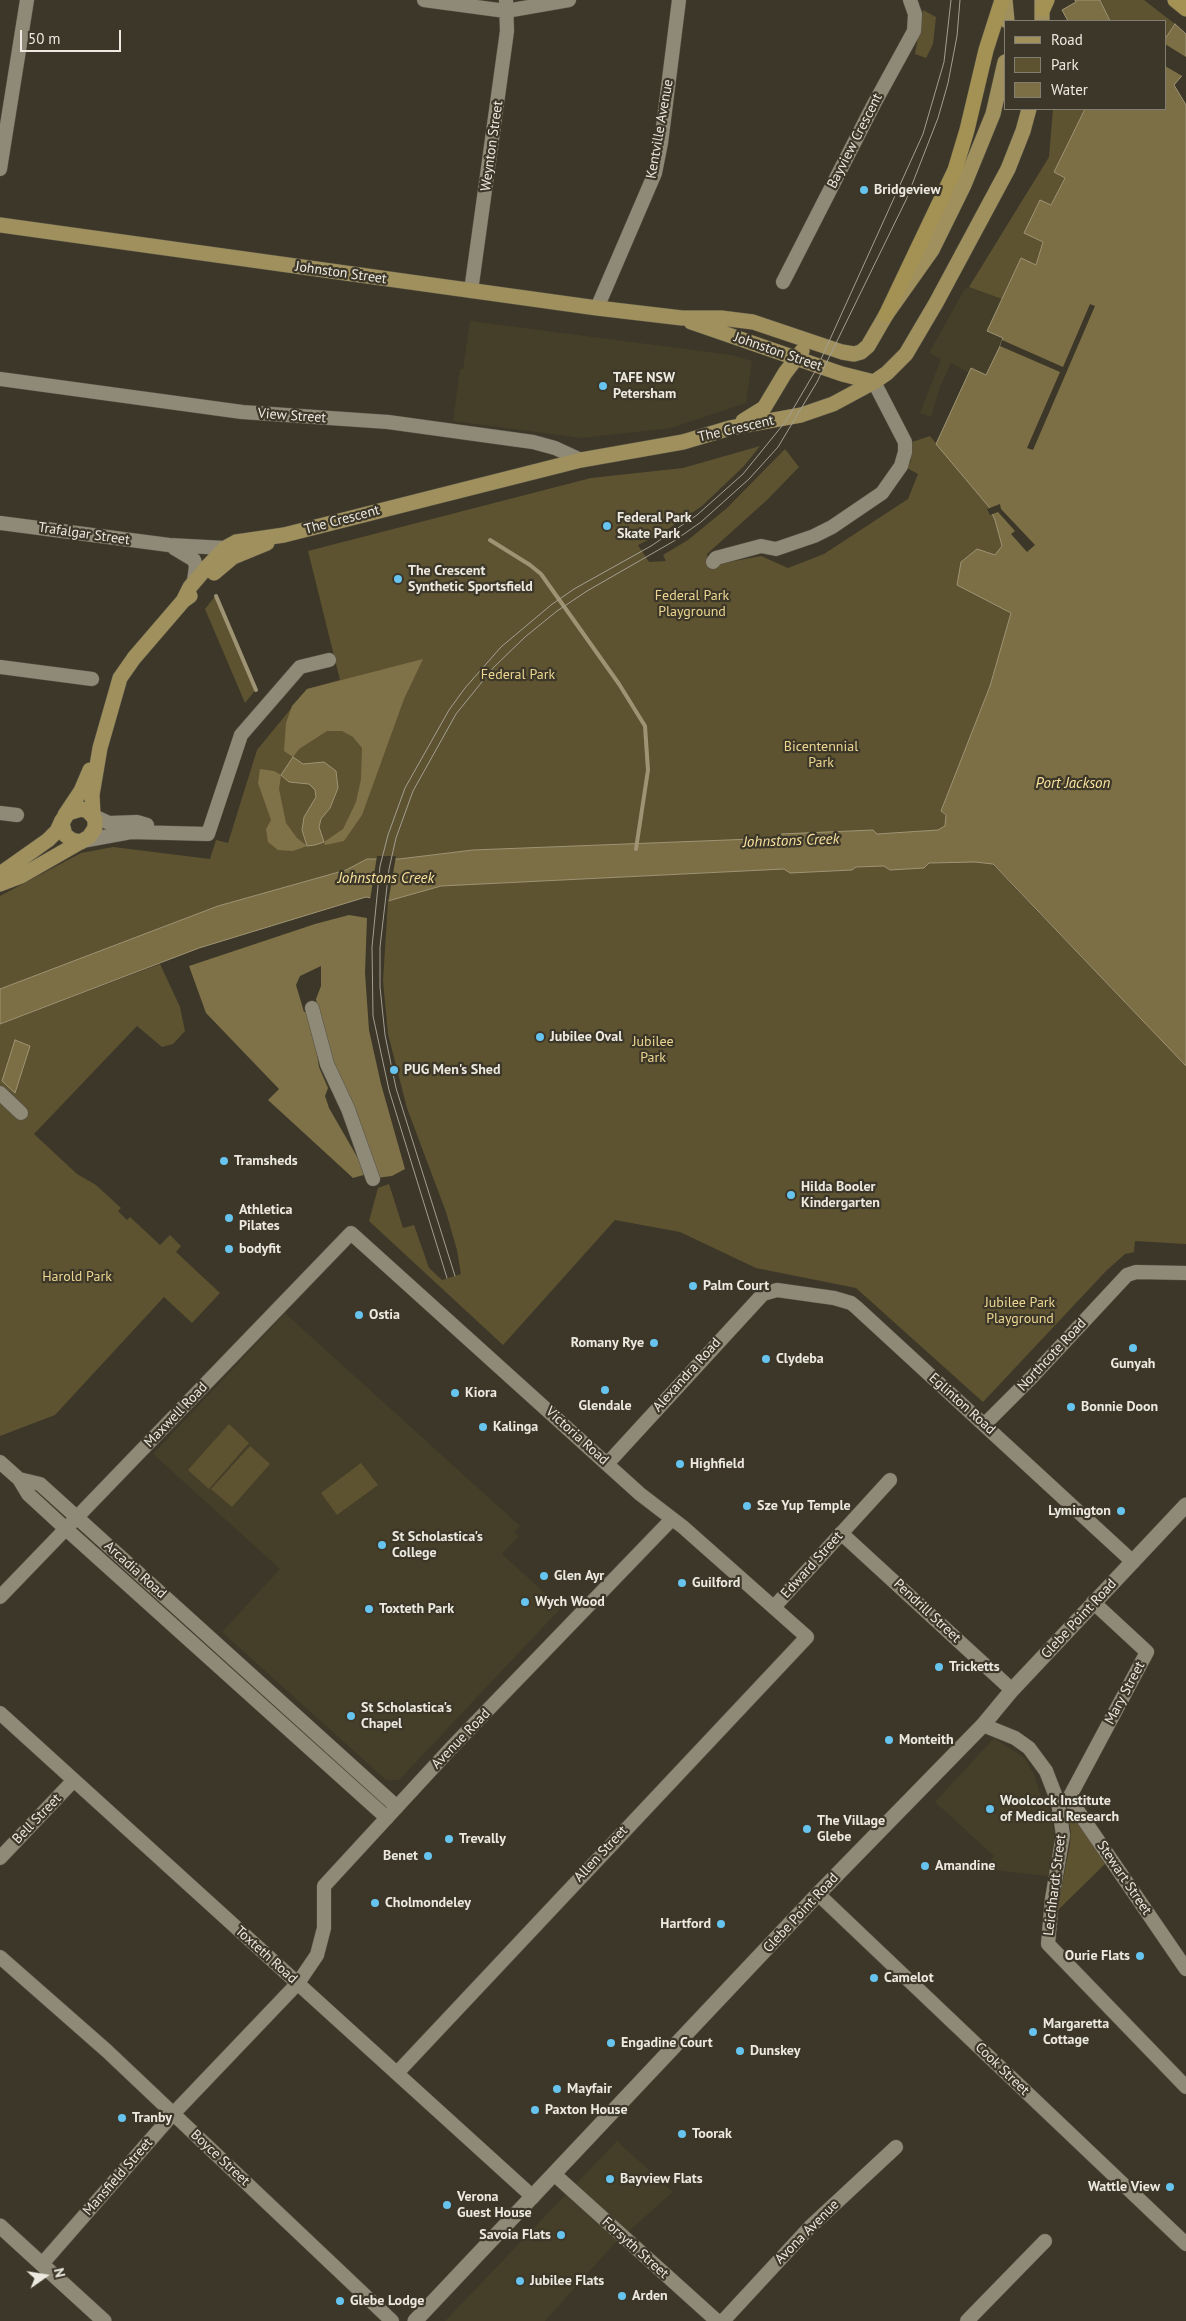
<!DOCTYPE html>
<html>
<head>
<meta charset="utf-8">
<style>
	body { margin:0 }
	#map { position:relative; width:1186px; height:2321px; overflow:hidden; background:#3c3728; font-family:"PT Sans",sans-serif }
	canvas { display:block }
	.legend { position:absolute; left:1004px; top:20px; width:162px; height:90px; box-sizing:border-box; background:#3c3728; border:1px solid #827e72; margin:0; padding:6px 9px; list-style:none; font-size:15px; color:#ece9e0 }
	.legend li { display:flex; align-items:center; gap:10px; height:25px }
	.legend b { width:25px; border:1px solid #827e72 }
	.north { position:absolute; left:20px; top:2251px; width:50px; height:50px; -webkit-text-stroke:4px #3c3728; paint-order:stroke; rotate:77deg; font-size:14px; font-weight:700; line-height:20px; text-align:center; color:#ece9e0 }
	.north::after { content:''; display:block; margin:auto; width:18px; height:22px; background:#ece9e0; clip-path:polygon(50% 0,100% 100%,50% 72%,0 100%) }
	.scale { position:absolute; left:20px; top:30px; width:101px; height:22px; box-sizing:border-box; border:2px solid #ece9e0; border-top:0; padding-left:6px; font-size:15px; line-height:18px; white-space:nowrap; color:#ece9e0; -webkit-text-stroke:4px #3c3728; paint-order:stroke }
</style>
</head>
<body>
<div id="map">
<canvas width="1186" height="2321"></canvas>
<ul class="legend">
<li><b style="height:6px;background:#9f905d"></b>Road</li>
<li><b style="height:14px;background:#5e5331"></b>Park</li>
<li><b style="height:14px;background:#7c6f45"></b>Water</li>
</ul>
<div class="north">N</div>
<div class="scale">50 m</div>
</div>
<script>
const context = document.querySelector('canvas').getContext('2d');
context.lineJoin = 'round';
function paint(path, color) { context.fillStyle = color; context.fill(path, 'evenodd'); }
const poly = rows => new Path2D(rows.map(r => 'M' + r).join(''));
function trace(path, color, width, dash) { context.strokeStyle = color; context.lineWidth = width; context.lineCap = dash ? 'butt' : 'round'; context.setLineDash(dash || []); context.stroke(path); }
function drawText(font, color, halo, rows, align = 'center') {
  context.font = font + ' "PT Sans",sans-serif'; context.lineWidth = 4.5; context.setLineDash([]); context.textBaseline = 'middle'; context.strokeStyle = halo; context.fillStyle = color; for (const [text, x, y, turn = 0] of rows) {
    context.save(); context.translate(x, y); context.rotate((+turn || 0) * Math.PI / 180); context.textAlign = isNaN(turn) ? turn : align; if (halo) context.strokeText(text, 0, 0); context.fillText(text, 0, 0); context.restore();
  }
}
paint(poly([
	[969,287,1002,299,987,331,1003,338,986,375,971,368,969,373,951,363,940,387,931,417,920,413,941,359,929,353,964,290],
	[470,321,732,355,752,361,746,403,671,428,581,438,453,421,460,369,463,369],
	[285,1313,520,1526,514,1532,519,1536,502,1554,561,1608,399,1780,386,1780,222,1632,280,1569,153,1454],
	[994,1738,1025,1758,1034,1775,1042,1799,1047,1799,1054,1830,1054,1844,1048,1876,984,1869,994,1856,935,1802],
	[617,2141,673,2192,613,2245,545,2321,445,2321]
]), '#453e28');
paint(poly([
	[1101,0,1144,0,1175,24,1165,39,1165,21,1110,21],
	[923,10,936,17,933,44,926,58,915,54],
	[1053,109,1085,109,1055,172,1065,177,1051,205,1040,201,1025,233,1043,242,1036,265,1021,259,1002,299,969,287,1049,157],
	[930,436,989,507,995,520,1002,547,995,555,977,549,962,562,1011,613,990,686,941,811,1186,1066,1186,1244,1135,1241,1134,1252,1125,1254,1106,1271,983,1402,856,1288,756,1268,680,1232,615,1220,503,1345,369,1221,378,1188,389,1184,403,1228,414,1225,429,1268,442,1280,461,1274,457,1250,446,1212,407,1108,388,1034,383,981,388,901,441,886,725,872,636,844,473,850,399,859,367,859,346,870,218,906,0,989,0,896,81,853,113,847,210,859,216,840,228,843,257,750,307,689,340,680,308,551,591,478,683,468,760,446,744,466,702,506,662,533,638,545,649,562,666,561,663,555,688,540,727,508,785,449,799,467,767,500,707,554,708,561,724,563,761,556,788,568,824,554,908,499,918,474,907,468,911,461,912,442],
	[217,594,257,688,245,703,205,609],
	[160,964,180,1007,185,1031,173,1044,162,1047,137,1026,34,1134,77,1174,96,1185,121,1208,118,1211,127,1220,130,1217,160,1245,170,1235,181,1246,176,1252,220,1293,192,1323,164,1297,55,1415,0,1436,0,1024],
	[229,1424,249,1443,209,1489,188,1470],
	[250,1446,270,1464,232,1507,211,1489],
	[361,1463,378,1485,337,1515,321,1493],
	[1071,1809,1105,1864,1057,1911,1070,1844,1071,1832,1067,1812]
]), '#5e5331');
paint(poly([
	[423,659,404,699,362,815,344,841,325,845,324,842,343,829,356,802,361,779,362,748,353,737,342,731,327,731,299,749,293,757,284,751,286,723,292,706,307,689],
	[260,769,274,771,281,775,279,789,286,823,297,838,307,846,293,851,278,850,268,842,266,829,271,820,258,783],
	[349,915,367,918,365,973,369,1030,381,1084,405,1169,392,1176,376,1178,333,1062,321,1025,316,999,321,986,321,966,300,976,296,985,304,1012,310,1011,319,1067,328,1088,325,1096,329,1108,367,1174,353,1178,268,1100,279,1089,206,1013,189,966,315,924]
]), '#7f7249');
const water = poly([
	[1075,0,1100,0,1110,21,1068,21,1062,10,1076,2,1075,0],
	[1175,24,1186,34,1186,71,1174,85,1186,105,1186,1066,993,864,975,862,929,863,924,868,890,870,884,866,856,867,852,870,790,873,784,869,441,886,388,901,366,897,199,948,0,1024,0,989,218,906,346,870,367,859,399,859,473,850,778,838,781,834,873,830,877,834,938,830,945,826,946,815,941,811,990,686,1011,613,957,585,961,562,977,549,995,555,1002,546,995,520,989,507,936,444,971,368,986,375,1000,346,1003,338,987,331,1021,258,1036,265,1043,242,1024,233,1040,200,1051,205,1065,178,1054,172,1085,109,1165,109,1165,39,1175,24],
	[293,757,303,764,324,762,336,771,338,788,330,808,321,819,319,827,324,842,315,845,307,846,302,830,304,817,316,797,315,790,309,784,289,782,281,775,293,757],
	[15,1040,30,1046,15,1093,2,1081,15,1040]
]);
paint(water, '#7c6f45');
trace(water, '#9e9474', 1);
paint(poly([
	[1165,44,1186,57,1186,75,1184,77,1165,66],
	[1090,304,1095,306,1033,450,1027,448,1060,372,1000,346,1002,340,1063,367],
	[1000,504,1001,509,1035,545,1027,552,1011,534,1015,531,998,512,990,515,987,509],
	[377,856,396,856,388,903,370,900]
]), '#3c3728');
trace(poly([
	[490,540,530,565,541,574,619,684,645,726,648,770,636,849],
	[216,596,256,690]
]), '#9e9474', 4);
const minor = poly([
	[424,0,506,11,569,0],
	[0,169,27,0],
	[783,282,874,104,914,31,915,14,910,0],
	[471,291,507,31,506,0],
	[597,308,655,173,661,143,679,0],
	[0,379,242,412,388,422,533,442,555,448,581,460],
	[0,523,169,545,225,548],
	[174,548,194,560,196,566,194,581],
	[713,562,716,558,761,546,776,549,814,536,832,527,882,493,901,466,905,452,905,442,874,382],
	[0,667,92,679],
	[0,813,17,815],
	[94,816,109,823,137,822,147,825],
	[82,841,131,832,208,834,241,735,300,667,329,660],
	[312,1008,327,1064,348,1109,373,1179],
	[0,1093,21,1113],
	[984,1425,1032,1377,1127,1275,1136,1272,1186,1273],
	[0,1462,19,1479,28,1494,66,1529,387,1818],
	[607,1464,763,1294,777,1290,834,1298,851,1303,856,1307,1133,1562],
	[19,1479,40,1484,397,1807],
	[841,1533,1012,1690],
	[0,1597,351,1233,640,1494,683,1527,807,1637,397,2073],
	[774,1607,890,1480],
	[0,1713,533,2197],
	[983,1725,1015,1738,1029,1748,1046,1771,1058,1802,1063,1835,1052,1899,1048,1944,1186,2087],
	[1069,1798,1147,1652,1093,1602],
	[1069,1798,1186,1969],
	[0,1858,74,1780],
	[818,1894,1186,2244],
	[0,1957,107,2051,392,2321],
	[554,2174,717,2321],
	[42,2264,173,2114,298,1983,317,1955,324,1928,324,1886,453,1746,672,1519],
	[723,2321,810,2227,896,2147],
	[967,2321,1045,2241]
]);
const tertiary = poly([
	[0,2226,104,2321],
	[415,2321,818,1894,983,1725,1012,1690,1186,1505]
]);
const primary = poly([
	[1005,0,1007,21],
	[1042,21,1042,0],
	[0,225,597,308,682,318,721,318,753,322,842,352,854,354,861,352,868,346,886,315,932,250,964,185,993,114,1005,62],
	[691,322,842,374,874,382],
	[743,421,764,408,785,373,802,351],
	[214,573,233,557,267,543],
	[183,601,190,587,207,567,225,548,236,542,284,535,581,460,683,442,730,428,801,415,833,404,874,382,887,373,906,354,936,303,1008,169,1023,131,1029,109],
	[93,814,92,795,100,748,120,678,134,658,183,601,190,596],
	[65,815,81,791,90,770],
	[0,874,48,840,57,831,62,820],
	[0,884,21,876,89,837,95,828,95,819,88,811,81,809,68,813,62,823,65,835,72,840,81,842]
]);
const trunk = poly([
	[1175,0,1186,9],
	[1043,9,1047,0],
	[886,315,955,170,967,130,986,50,1002,0]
]);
trace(minor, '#575346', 15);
trace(tertiary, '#575346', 16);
trace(primary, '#575346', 16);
trace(trunk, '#575346', 16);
trace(minor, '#8f8978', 14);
trace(tertiary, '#8f8978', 15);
trace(primary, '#9f905d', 15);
trace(trunk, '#a49254', 15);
trace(poly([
	[455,1276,396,1088,385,1035,380,987,380,947,389,869,396,838,413,791,456,714,494,667,525,637,557,611,587,591,674,541,701,522,749,479,778,447,817,382,906,200,938,118,948,83,957,36,960,0],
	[447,1278,389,1090,373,1016,372,947,380,866,388,835,405,788,449,710,465,688,501,647,551,605,574,589,651,546,697,515,743,474,786,421,817,368,923,134,944,62,951,0]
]), '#a29e92', 1);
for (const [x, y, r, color] of [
	[864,190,5,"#66c4ef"],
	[603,386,5,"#66c4ef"],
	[607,526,5,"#66c4ef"],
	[398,579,5,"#66c4ef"],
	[540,1037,5,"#66c4ef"],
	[394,1070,5,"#66c4ef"],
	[224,1161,5,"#66c4ef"],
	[791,1195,5,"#66c4ef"],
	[229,1218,5,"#66c4ef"],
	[229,1249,5,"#66c4ef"],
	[693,1286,5,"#66c4ef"],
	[359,1315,5,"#66c4ef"],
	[654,1343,5,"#66c4ef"],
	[1133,1348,5,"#66c4ef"],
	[766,1359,5,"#66c4ef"],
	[605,1390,5,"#66c4ef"],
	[455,1393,5,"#66c4ef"],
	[1071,1407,5,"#66c4ef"],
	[483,1427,5,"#66c4ef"],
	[680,1464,5,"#66c4ef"],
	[747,1506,5,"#66c4ef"],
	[1121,1511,5,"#66c4ef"],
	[382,1545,5,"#66c4ef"],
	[544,1576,5,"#66c4ef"],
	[682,1583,5,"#66c4ef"],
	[525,1602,5,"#66c4ef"],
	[369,1609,5,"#66c4ef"],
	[939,1667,5,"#66c4ef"],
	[351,1716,5,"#66c4ef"],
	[889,1740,5,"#66c4ef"],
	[990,1809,5,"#66c4ef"],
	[807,1829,5,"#66c4ef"],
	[449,1839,5,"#66c4ef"],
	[428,1856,5,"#66c4ef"],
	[925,1866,5,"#66c4ef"],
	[375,1903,5,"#66c4ef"],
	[721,1924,5,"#66c4ef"],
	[1140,1956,5,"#66c4ef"],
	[874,1978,5,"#66c4ef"],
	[1033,2032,5,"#66c4ef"],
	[611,2043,5,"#66c4ef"],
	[740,2051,5,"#66c4ef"],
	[557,2089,5,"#66c4ef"],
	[535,2110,5,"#66c4ef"],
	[122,2118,5,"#66c4ef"],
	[682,2134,5,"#66c4ef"],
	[610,2179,5,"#66c4ef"],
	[1170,2187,5,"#66c4ef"],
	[447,2205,5,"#66c4ef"],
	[561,2235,5,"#66c4ef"],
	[520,2281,5,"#66c4ef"],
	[622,2296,5,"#66c4ef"],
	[340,2301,5,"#66c4ef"]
]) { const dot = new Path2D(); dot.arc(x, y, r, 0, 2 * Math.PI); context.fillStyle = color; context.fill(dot); trace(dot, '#3c3728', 2); }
drawText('14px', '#ece9e0', '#3c3728', [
	["Kentville Avenue",660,129,-80],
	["Bayview Crescent",855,141,-63],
	["Weynton Street",492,146,-82],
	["Johnston Street",341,273,8],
	["Johnston Street",778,352,19],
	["View Street",292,416,4],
	["The Crescent",736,429,-13],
	["The Crescent",342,520,-15],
	["Trafalgar Street",84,534,8],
	["Northcote Road",1052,1355,-47],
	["Alexandra Road",687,1375,-48],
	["Eglinton Road",962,1404,42],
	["Maxwell Road",176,1415,-46],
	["Victoria Road",577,1436,42],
	["Edward Street",812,1565,-48],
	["Arcadia Road",135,1570,42],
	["Pendrill Street",927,1611,43],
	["Glebe Point Road",1079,1619,-47],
	["Mary Street",1125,1693,-62],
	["Avenue Road",461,1739,-46],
	["Bell Street",37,1819,-46],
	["Allen Street",601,1854,-47],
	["Stewart Street",1124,1878,56],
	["Leichhardt Street",1055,1885,-83],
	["Glebe Point Road",801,1913,-47],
	["Toxteth Road",266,1955,42],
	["Cook Street",1002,2069,44],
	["Boyce Street",220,2158,43],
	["Mansfield Street",118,2177,-49],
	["Avona Avenue",807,2232,-45],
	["Forsyth Street",635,2248,42]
]);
drawText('bold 14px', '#ece9e0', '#3c3728', [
	["Bridgeview",874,190],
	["TAFE NSW",613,378],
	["Petersham",613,394],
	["Federal Park",617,518],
	["Skate Park",617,534],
	["The Crescent",408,571],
	["Synthetic Sportsfield",408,587],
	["Jubilee Oval",550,1037],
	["PUG Men's Shed",404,1070],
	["Tramsheds",234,1161],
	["Hilda Booler",801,1187],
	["Kindergarten",801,1203],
	["Athletica",239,1210],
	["Pilates",239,1226],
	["bodyfit",239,1249],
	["Palm Court",703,1286],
	["Ostia",369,1315],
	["Romany Rye",644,1343,"right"],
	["Clydeba",776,1359],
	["Gunyah",1133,1364,"center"],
	["Kiora",465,1393],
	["Glendale",605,1406,"center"],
	["Bonnie Doon",1081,1407],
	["Kalinga",493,1427],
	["Highfield",690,1464],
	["Sze Yup Temple",757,1506],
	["Lymington",1111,1511,"right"],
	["St Scholastica's",392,1537],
	["College",392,1553],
	["Glen Ayr",554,1576],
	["Guilford",692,1583],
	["Wych Wood",535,1602],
	["Toxteth Park",379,1609],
	["Tricketts",949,1667],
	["St Scholastica's",361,1708],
	["Chapel",361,1724],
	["Monteith",899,1740],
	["Woolcock Institute",1000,1801],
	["of Medical Research",1000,1817],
	["The Village",817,1821],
	["Glebe",817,1837],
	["Trevally",459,1839],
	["Benet",418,1856,"right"],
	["Amandine",935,1866],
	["Cholmondeley",385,1903],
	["Hartford",711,1924,"right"],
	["Ourie Flats",1130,1956,"right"],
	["Camelot",884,1978],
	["Margaretta",1043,2024],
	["Cottage",1043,2040],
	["Engadine Court",621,2043],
	["Dunskey",750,2051],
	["Mayfair",567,2089],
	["Paxton House",545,2110],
	["Tranby",132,2118],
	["Toorak",692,2134],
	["Bayview Flats",620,2179],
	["Wattle View",1160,2187,"right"],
	["Verona",457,2197],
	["Guest House",457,2213],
	["Savoia Flats",551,2235,"right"],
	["Jubilee Flats",530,2281],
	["Arden",632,2296],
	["Glebe Lodge",350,2301]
], 'left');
drawText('14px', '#ecd691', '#3c3728', [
	["Federal Park",692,596],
	["Playground",692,612],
	["Federal Park",518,675],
	["Bicentennial",821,747],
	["Park",821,763],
	["Jubilee",653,1042],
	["Park",653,1058],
	["Harold Park",77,1277],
	["Jubilee Park",1020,1303],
	["Playground",1020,1319]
]);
drawText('italic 15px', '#fae39e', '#3c3728', [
	["Port Jackson",1073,784],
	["Johnstons Creek",791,841,-2],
	["Johnstons Creek",386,879]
]);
</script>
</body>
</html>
